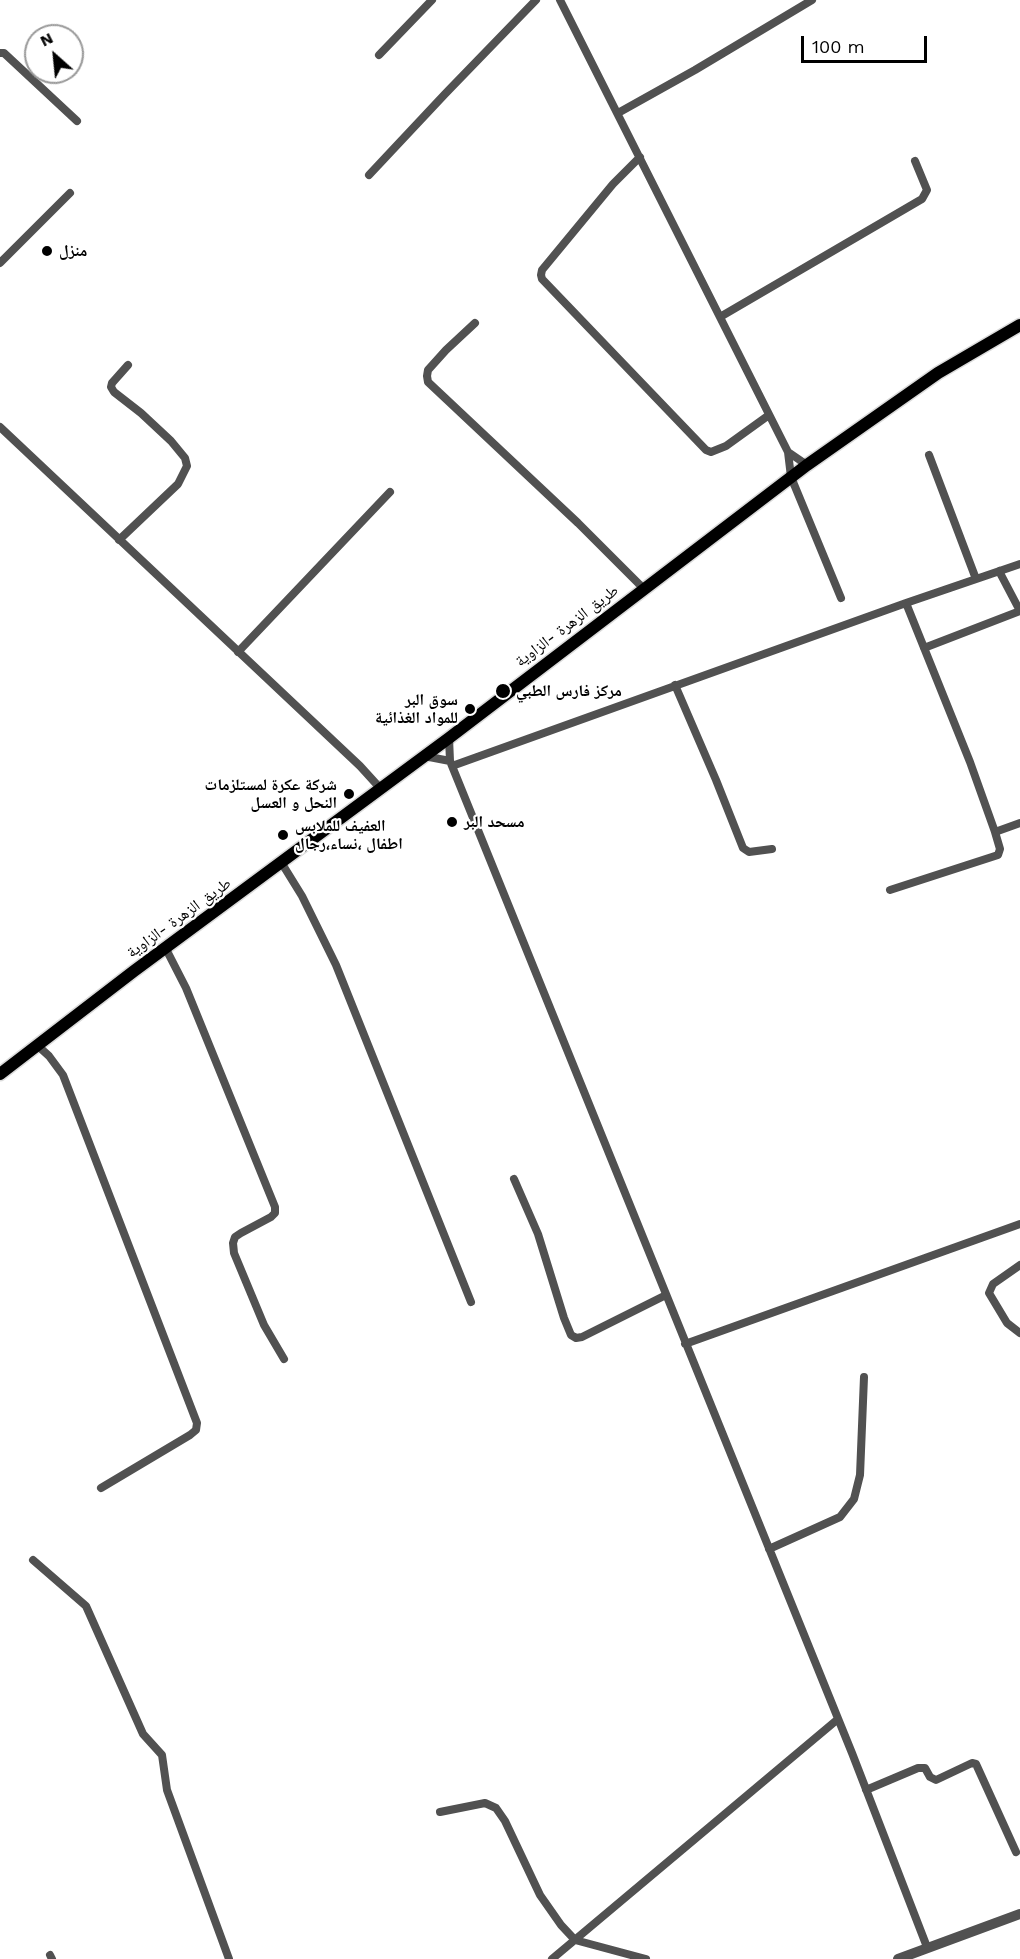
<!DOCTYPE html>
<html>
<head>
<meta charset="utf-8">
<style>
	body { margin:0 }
	#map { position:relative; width:1020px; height:1959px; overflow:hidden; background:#fff; font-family:"Work Sans",sans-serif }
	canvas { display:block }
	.north { position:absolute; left:24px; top:24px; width:60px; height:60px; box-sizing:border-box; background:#fff; border:2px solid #999; border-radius:50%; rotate:333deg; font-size:16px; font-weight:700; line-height:24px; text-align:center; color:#000 }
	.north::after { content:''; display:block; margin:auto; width:21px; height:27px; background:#000; clip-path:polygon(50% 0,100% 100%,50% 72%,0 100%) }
	.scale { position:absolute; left:801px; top:36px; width:126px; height:27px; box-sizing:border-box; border:3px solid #000; border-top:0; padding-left:8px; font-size:18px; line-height:21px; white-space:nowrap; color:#000; -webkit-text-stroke:4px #fff; paint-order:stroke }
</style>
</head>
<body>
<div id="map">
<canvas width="1020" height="1959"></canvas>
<div class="north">N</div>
<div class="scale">100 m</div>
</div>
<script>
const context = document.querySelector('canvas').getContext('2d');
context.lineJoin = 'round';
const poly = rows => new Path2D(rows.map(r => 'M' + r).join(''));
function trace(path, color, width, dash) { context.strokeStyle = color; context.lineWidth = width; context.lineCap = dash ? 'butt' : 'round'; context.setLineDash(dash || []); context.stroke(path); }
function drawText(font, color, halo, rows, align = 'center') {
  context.font = font + ' "Work Sans","Noto Naskh Arabic",sans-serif'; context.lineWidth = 4.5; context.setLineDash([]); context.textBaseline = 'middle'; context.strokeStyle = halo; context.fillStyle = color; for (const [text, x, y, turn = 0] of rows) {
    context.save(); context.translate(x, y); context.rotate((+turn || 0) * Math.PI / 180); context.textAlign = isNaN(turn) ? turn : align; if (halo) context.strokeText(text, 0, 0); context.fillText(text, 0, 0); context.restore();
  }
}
const primary = poly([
	[0,1074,134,971,449,738,807,465,938,373,1020,325]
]);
trace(primary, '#dbdbdb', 15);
trace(poly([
	[560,0,788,452,791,477,841,598],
	[0,53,4,53,77,121],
	[379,55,432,0],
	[618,113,695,70,812,0],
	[640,157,613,184,542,270,541,275,542,279,706,450,711,452,726,446,769,415],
	[369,175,445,94,536,0],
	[0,263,70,193],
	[720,317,922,199,927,190,915,161],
	[475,323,446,350,428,370,427,376,428,382,578,523,643,588],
	[0,427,360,766,380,788],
	[788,452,807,465],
	[929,455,976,579],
	[119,540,178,484,187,466,185,458,171,441,141,413,114,392,111,387,112,383,128,365],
	[999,571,1020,611],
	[906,603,970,762,995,832,1020,823],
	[924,648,1020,611],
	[238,652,390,492],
	[675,685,716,780,743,848,749,852,772,849],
	[449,738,450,761,852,1753,927,1947],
	[424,756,450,761],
	[452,766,906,603,1020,564],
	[281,862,302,896,336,965,471,1302],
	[890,890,998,855,1000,849,995,832],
	[166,949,186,988,275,1207,275,1213,271,1217,241,1233,235,1237,233,1243,234,1253,264,1325,284,1359],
	[38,1046,49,1056,63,1075,197,1423,196,1430,190,1435,101,1488],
	[514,1179,538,1234,564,1318,571,1335,576,1338,582,1337,666,1295],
	[1020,1265,993,1284,989,1293,1007,1323,1020,1333],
	[685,1344,1020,1224],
	[769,1549,840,1517,854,1499,860,1475,864,1377],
	[33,1560,86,1606,143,1734,162,1755,167,1790,229,1959],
	[866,1790,918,1768,925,1768,930,1777,936,1780,972,1763,976,1764,1016,1852],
	[440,1812,485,1803,496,1808,505,1821,540,1895,561,1925,575,1940,646,1959],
	[50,1955,52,1959],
	[552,1959,838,1719]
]), '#515151', 8);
trace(poly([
	[898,1959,1020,1914]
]), '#515151', 10);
trace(primary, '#000', 12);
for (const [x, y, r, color] of [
	[47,251,6,"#000"],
	[503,691,8,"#000"],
	[470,709,6,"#000"],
	[349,794,6,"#000"],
	[452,822,6,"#000"],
	[283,835,6,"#000"]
]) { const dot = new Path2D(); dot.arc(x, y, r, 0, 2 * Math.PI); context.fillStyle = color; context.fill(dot); trace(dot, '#fff', 2); }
drawText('bold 16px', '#000', '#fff', [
	["منزل",59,251],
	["مركز فارس الطبي",516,691],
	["سوق البر",458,700,"right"],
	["للمواد الغذائية",458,718,"right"],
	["شركة عكرة لمستلزمات",337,785,"right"],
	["النحل و العسل",337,803,"right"],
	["مسحد البر",464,822],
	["العفيف للملابس",295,826],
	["اطفال ،نساء،رجال",295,844]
], 'left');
drawText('16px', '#000', '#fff', [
	["طريق الزهرة -الزاوية",567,626,-37],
	["طريق الزهرة -الزاوية",179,918,-36]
]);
</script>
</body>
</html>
